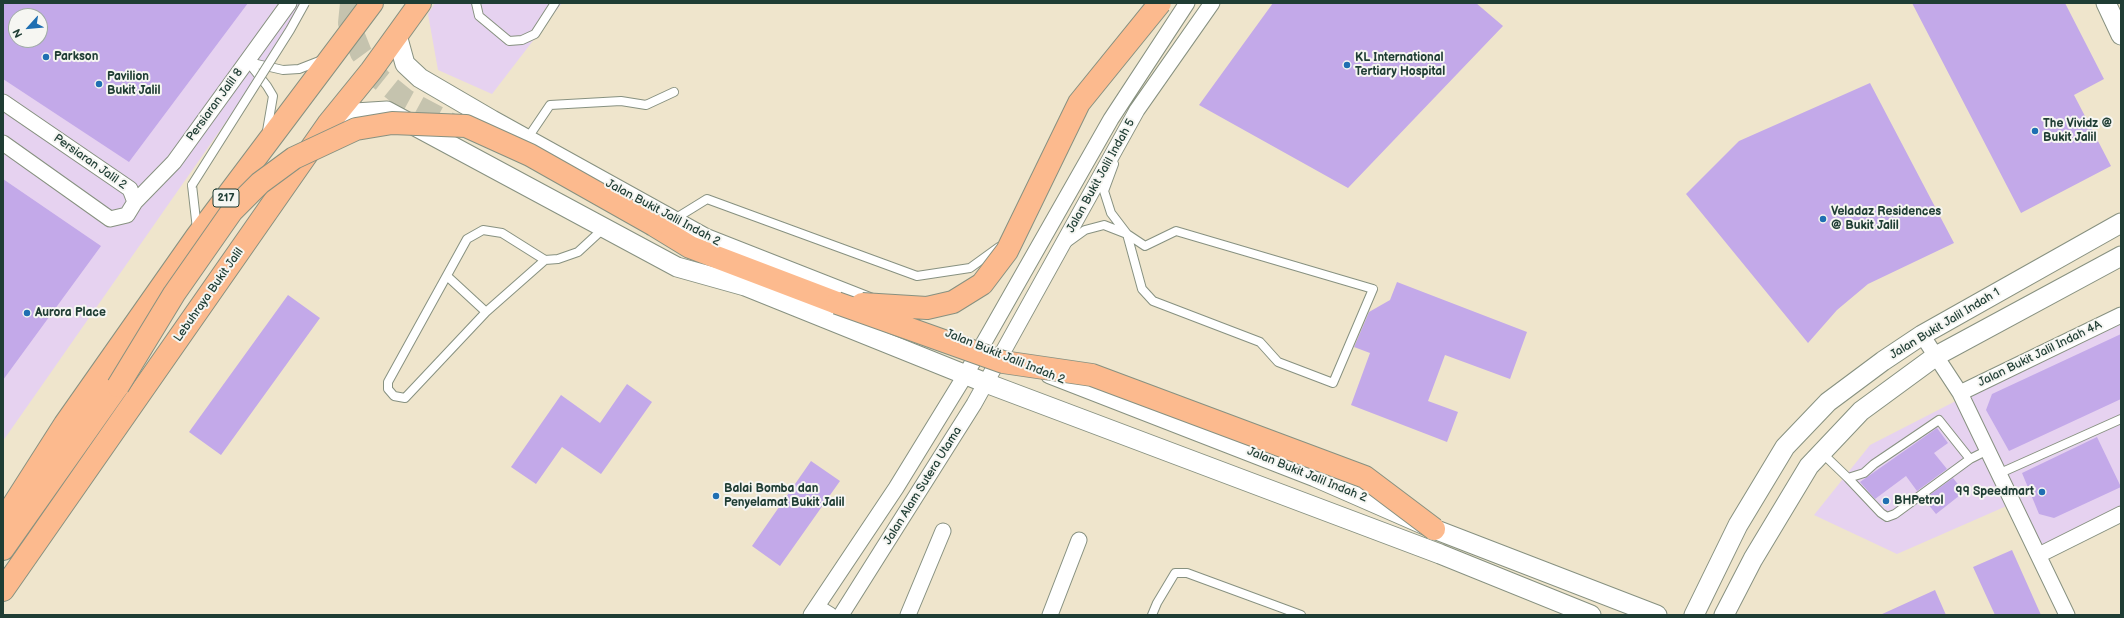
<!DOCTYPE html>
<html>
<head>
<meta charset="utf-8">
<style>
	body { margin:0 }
	#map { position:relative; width:2124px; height:618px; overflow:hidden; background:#efe5cc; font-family:"Balsamiq Sans",sans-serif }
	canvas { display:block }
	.frame { position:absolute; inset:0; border:4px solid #1f3d34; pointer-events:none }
	.north { position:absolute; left:8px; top:8px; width:40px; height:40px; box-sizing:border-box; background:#f6f6f2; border:1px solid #a0aca6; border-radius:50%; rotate:243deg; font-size:11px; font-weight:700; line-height:16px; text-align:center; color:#1f3d34 }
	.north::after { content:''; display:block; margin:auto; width:14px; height:18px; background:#1f6fb2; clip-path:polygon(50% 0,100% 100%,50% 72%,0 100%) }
</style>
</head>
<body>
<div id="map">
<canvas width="2124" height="618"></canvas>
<div class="frame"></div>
<div class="north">N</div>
</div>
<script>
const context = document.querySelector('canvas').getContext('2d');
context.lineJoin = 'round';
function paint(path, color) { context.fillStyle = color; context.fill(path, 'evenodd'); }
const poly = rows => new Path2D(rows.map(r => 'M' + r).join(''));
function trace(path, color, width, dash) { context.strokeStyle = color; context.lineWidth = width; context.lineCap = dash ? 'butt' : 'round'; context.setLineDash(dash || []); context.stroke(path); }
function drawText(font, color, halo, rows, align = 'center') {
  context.font = font + ' "Balsamiq Sans",sans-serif'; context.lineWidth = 4; context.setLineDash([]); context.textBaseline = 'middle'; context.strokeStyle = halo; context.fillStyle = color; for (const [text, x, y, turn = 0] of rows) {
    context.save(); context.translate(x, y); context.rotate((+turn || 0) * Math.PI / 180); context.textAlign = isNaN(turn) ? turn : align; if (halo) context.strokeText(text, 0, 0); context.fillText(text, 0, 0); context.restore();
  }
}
paint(poly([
	[3,3,309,3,3,441],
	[16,16,40,16,40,40,16,40],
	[435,3,562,3,492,94,438,70,428,14],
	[2121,322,2121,508,2041,547,2018,501,1897,554,1814,515,1870,445,1985,386]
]), '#e6d2f0');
paint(poly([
	[3,3,248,3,129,162,3,79],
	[16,16,40,16,40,40,16,40],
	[1273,3,1476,3,1503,26,1348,188,1199,105],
	[1912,3,2065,3,2104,79,2074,95,2111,166,2021,213],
	[1870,83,1954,243,1868,284,1837,310,1808,343,1686,194,1739,141],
	[3,179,101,246,3,380],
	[1397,282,1527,332,1510,379,1445,355,1428,401,1458,412,1447,442,1351,405,1370,353,1354,347,1369,312,1390,300],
	[288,295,320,318,221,455,189,432],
	[2121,334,2121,399,2009,451,1986,410,1992,394],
	[627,384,652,402,601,474,562,447,536,484,511,467,561,395,600,423],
	[1937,428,1948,443,1934,453,1947,469,1917,491,1906,476,1875,499,1860,482],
	[2097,437,2121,487,2054,518,2039,514,2022,473],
	[811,461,840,481,780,566,752,546],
	[1953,478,1964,492,1936,514,1924,499],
	[2012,550,2041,615,1995,615,1973,567],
	[1935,590,1946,615,1880,615]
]), '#c3a9e9');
trace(poly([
	[351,3,349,23,361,53,380,79,406,100,458,128]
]), '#c5c3ae', 22, [22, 11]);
const service = poly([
	[476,3,479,16,509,41,522,40,535,34,555,3],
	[267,131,273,96,267,86,248,62,283,70,299,69,322,60],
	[527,139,550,105,621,101,646,105,674,92],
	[192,185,197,229],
	[673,220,707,199,917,276,970,268,999,247],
	[1067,243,1085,230,1104,225,1127,234,1142,289,1153,301,1260,342,1278,362,1333,383,1373,289,1176,231,1145,246,1127,234,1111,213,1104,191,1114,164],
	[545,260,486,312,405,398,394,396,388,389,388,382,467,239,483,230,502,233,545,260,558,259,578,252,604,228],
	[447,276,486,312],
	[1821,452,1848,478,1864,473,1874,464,1939,420,1970,459,1986,451],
	[1998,474,2121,419],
	[1848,478,1881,513,1887,517,1895,514,1970,459],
	[1152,615,1157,603,1175,573,1187,573,1301,615]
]);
const minor = poly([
	[3,102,130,189,135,202],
	[3,143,110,219,127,215,135,202,174,162,289,3],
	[1922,335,1960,393,2067,615],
	[1960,393,2121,315],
	[2039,555,2121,514],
	[817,607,830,615],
	[811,615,896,488,966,374,1111,119,1187,3],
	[841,615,974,404,1137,110,1212,3],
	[908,615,943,531],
	[1050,615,1079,540]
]);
const tertiary = poly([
	[2106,3,2121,35],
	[397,35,405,64,420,78,492,120,705,238,878,306],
	[328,124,355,113,387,111,677,267,745,286,986,383,1440,554,1591,615],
	[1050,374,1315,477,1434,529,1657,615],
	[1694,615,1738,525,1785,447,1828,402,1883,361,1922,335,2121,223],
	[1724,615,1753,559,1809,466,1861,411,1936,356,2121,256]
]);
const trunk = poly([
	[654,225,690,247,837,303],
	[3,521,65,424,197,236,372,3],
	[3,549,118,386],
	[3,590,328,124,371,71,420,3]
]);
trace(service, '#879180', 10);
trace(minor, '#879180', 17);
trace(tertiary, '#879180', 21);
trace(trunk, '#879180', 24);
trace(service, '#fff', 8);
trace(minor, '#fff', 15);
trace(tertiary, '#fff', 19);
trace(trunk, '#fcba8e', 22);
const serviceBridge = poly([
	[192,185,290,30,305,3]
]);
const trunkBridge = poly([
	[837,303,1003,362,1092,375,1365,477,1434,529],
	[862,304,927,308,953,302,982,284,1007,251,1079,103,1160,3],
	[118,386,174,294,232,211,260,183,294,158,356,129,392,123,466,126,530,155,654,225]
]);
trace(serviceBridge, '#879180', 10, []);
trace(trunkBridge, '#879180', 24, []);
trace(serviceBridge, '#fff', 8);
trace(trunkBridge, '#fcba8e', 22);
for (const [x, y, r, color] of [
	[46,57,4,"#1f6fb2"],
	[1347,65,4,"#1f6fb2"],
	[99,84,4,"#1f6fb2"],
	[2035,131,4,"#1f6fb2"],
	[1823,219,4,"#1f6fb2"],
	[27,313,4,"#1f6fb2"],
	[2042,492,4,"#1f6fb2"],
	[716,496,4,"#1f6fb2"],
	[1886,501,4,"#1f6fb2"]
]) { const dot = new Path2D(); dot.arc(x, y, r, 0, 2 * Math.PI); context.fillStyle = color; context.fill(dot); trace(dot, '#f6f6f2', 1.5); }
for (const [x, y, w] of [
	[226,198,26]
]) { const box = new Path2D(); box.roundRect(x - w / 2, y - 9, w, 18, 3); context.fillStyle = '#f6f6f2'; context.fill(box); trace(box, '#1f3d34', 1); }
drawText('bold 11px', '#1f3d34', null, [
	["217",226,198]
]);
drawText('bold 12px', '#1f3d34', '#f6f6f2', [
	["Parkson",54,57],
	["KL International",1355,58],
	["Tertiary Hospital",1355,72],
	["Pavilion",107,77],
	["Bukit Jalil",107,91],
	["The Vividz @",2043,124],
	["Bukit Jalil",2043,138],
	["Veladaz Residences",1831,212],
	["@ Bukit Jalil",1831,226],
	["Aurora Place",35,313],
	["Balai Bomba dan",724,489],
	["Penyelamat Bukit Jalil",724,503],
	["99 Speedmart",2034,492,"right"],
	["BHPetrol",1894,501]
], 'left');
drawText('12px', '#1f3d34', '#f6f6f2', [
	["Persiaran Jalil 8",215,105,-54],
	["Persiaran Jalil 2",90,162,35],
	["Jalan Bukit Jalil Indah 5",1101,176,-61],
	["Jalan Bukit Jalil Indah 2",663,213,28],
	["Lebuhraya Bukit Jalil",209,295,-55],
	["Jalan Bukit Jalil Indah 1",1945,324,-31],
	["Jalan Bukit Jalil Indah 4A",2040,354,-26],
	["Jalan Bukit Jalil Indah 2",1005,357,22],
	["Jalan Bukit Jalil Indah 2",1307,475,22],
	["Jalan Alam Sutera Utama",923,486,-58]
]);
</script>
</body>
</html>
